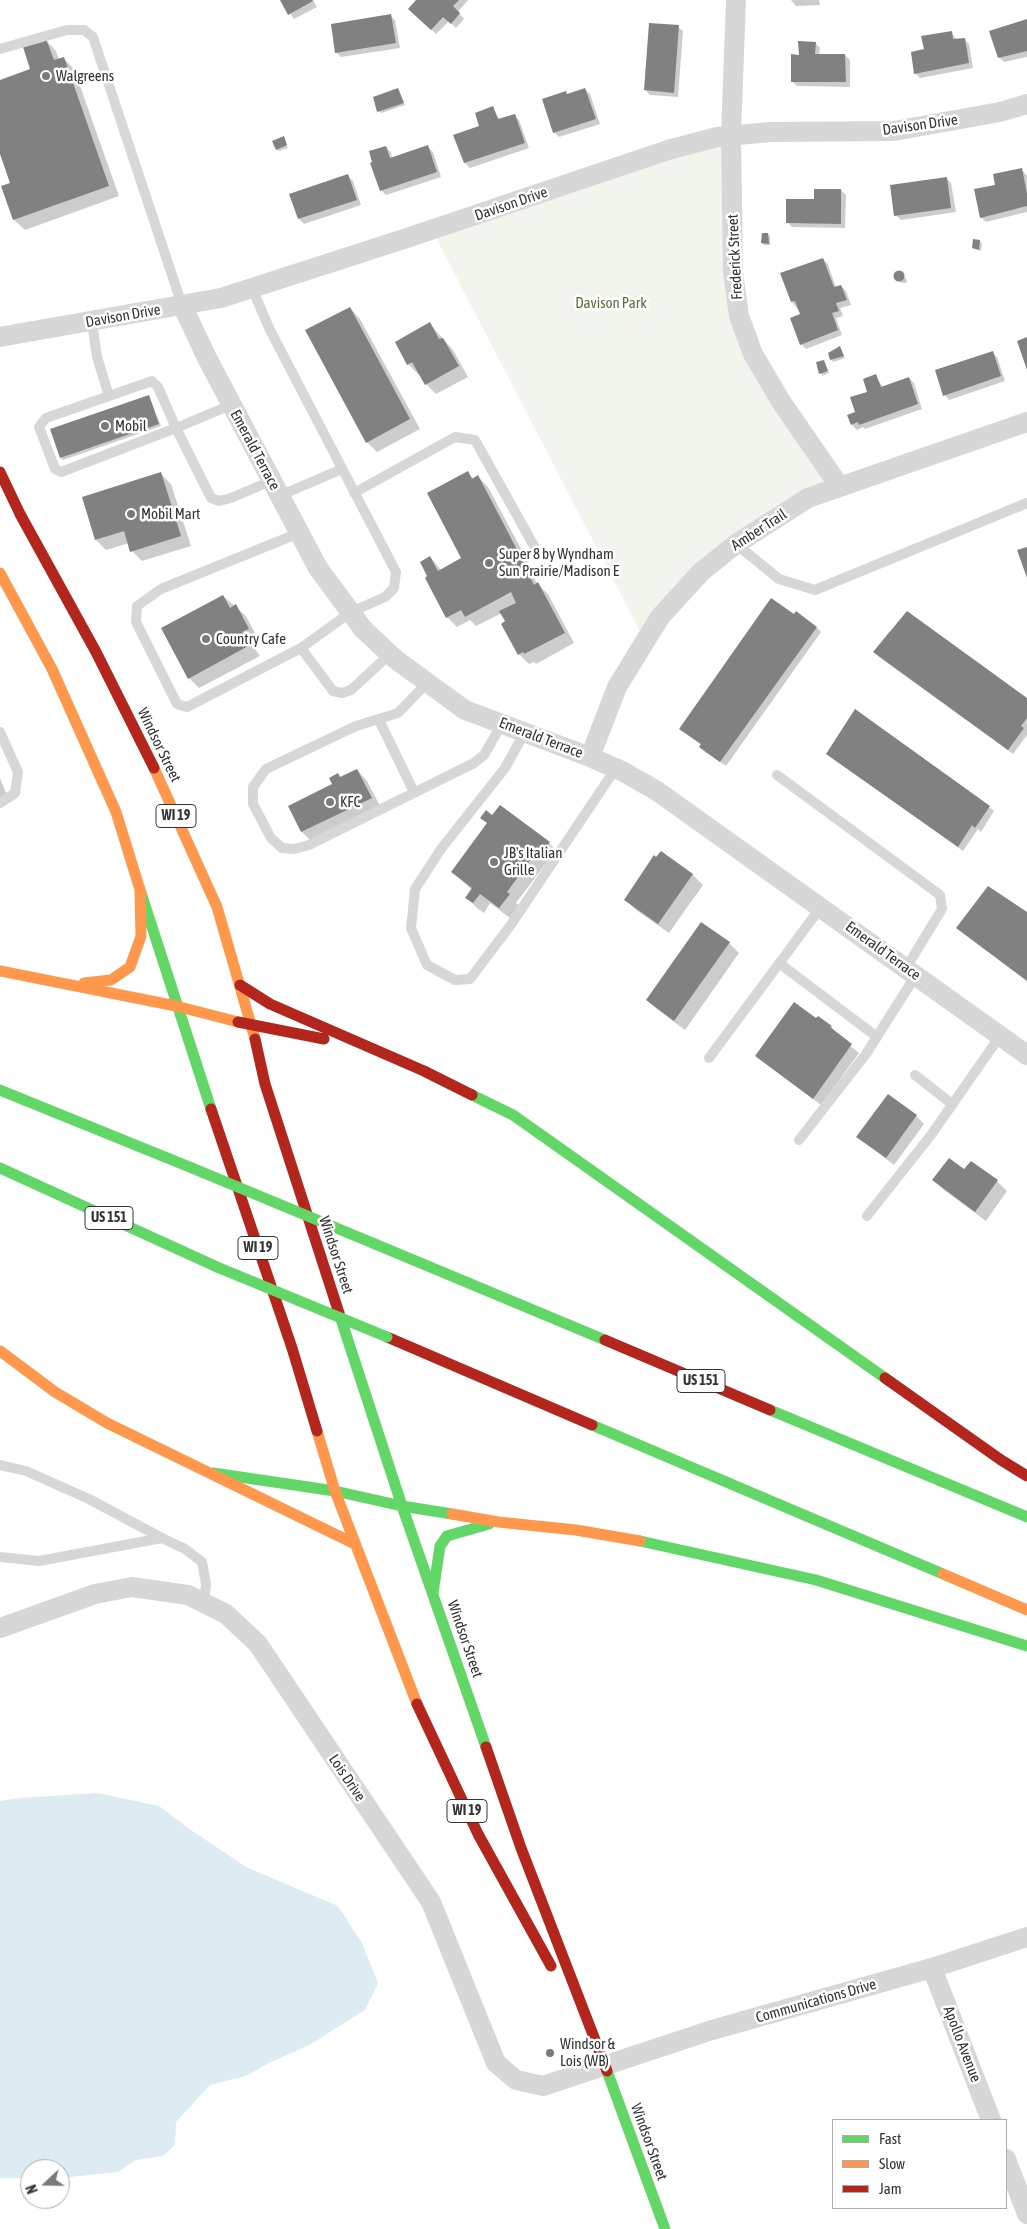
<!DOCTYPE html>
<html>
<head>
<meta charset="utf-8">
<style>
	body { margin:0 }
	#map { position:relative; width:1027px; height:2229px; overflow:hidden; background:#fff; font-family:"Asap Condensed",sans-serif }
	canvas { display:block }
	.legend { position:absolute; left:832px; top:2119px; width:175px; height:90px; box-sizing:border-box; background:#fff; border:1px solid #adadad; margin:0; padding:6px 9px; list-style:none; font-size:15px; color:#333 }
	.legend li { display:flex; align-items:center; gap:10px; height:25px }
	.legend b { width:25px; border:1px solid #adadad }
	.north { position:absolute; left:20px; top:2159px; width:50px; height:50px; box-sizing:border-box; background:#fff; border:1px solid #adadad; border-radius:50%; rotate:249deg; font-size:14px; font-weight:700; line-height:20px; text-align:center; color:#333 }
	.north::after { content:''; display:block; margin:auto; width:18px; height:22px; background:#7a7a7a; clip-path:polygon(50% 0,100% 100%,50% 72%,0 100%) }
</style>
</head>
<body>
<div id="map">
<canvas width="1027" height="2229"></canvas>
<ul class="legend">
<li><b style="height:6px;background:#63d668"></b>Fast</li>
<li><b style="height:6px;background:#ff974d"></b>Slow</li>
<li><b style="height:6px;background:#b3261e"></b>Jam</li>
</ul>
<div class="north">N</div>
</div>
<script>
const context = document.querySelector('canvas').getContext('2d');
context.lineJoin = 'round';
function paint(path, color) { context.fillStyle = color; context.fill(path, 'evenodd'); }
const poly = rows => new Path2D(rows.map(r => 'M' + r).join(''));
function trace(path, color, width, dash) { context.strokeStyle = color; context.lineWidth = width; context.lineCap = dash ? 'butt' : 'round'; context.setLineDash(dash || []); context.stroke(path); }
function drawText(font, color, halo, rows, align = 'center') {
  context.font = font + ' "Asap Condensed",sans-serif'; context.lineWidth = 5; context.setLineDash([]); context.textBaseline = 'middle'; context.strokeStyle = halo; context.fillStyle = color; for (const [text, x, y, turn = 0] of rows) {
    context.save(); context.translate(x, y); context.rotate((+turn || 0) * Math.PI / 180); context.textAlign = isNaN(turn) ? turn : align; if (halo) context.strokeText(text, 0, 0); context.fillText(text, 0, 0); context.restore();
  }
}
paint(poly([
	[731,135,739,316,840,487,736,544,645,641,432,230]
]), '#f1f5ed');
paint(poly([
	[97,1793,159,1806,191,1830,246,1867,338,1906,362,1943,378,1983,365,2010,311,2044,267,2064,246,2076,210,2085,176,2122,175,2145,163,2156,136,2160,118,2172,60,2178,60,2169,30,2169,30,2178,0,2178,0,1801,19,1798]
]), '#ddebf3');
paint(poly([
	[281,0,313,0,317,7,294,19],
	[418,0,468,0,458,12,464,19,456,28,449,21,436,34,415,14],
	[791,0,819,0,820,5,796,6],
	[390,15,395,20,400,48,341,57,336,52],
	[1027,20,1027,57,1004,62,999,57],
	[678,27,683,31,678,97,650,95,645,90],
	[951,32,957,40,964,39,969,44,973,68,920,78,915,73,926,50],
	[46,40,56,51,59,60,63,58,74,69,119,196,25,230,14,220,3,187,12,184,0,150,0,81,32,70],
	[815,43,820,48,819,55,845,55,850,60,850,87,797,86,792,81,800,56],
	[398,89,405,105,381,113,379,111],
	[585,89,590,94,600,124,559,137,554,132,565,92,568,95],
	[492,108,500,120,514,115,519,120,529,148,470,168,465,163,480,127],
	[284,138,288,148,279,151,277,149],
	[386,147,391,152,392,158,428,147,433,152,441,177,386,195,381,190],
	[1022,170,1027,176,1027,212,986,222,981,217,997,186],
	[348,176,353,181,361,205,304,224,299,219],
	[946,178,951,183,956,212,901,220,896,215],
	[841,190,846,195,845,228,792,227,787,222,815,201],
	[768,234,770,236,770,245,764,245,762,243],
	[980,241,982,244,981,251,974,248],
	[823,259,828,264,836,288,841,286,846,291,851,305,840,308,843,316,836,318,842,335,806,349,801,344,802,315,792,302],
	[900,272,907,280,906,283,902,283,896,279,895,275],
	[350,308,360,319,420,429,377,452,367,442],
	[430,324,453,350,468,377,436,394,426,384,420,374,419,375,408,364,396,342],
	[840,348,845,358,833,362,831,359],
	[992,352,997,357,1005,381,949,400,945,395],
	[824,362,829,373,822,376,817,363],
	[875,376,883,387,909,378,914,383,922,409,865,429,863,427,857,430,852,425],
	[149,396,161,426,63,460,61,458,52,430],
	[468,473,474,479,478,477,488,487,535,575,533,576,537,584,548,594,574,643,536,664,534,662,529,664,519,654,502,613,476,626,470,620,457,627,447,617,430,557,442,571,463,559],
	[161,474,171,484,191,546,142,561,132,551,129,543,106,550,96,540],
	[223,596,246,616,258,639,251,643,260,656,199,688,189,678],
	[794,616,817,628,821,632,726,766,705,752,700,747,701,745,680,729],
	[889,632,1027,699,1027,735,1013,754,879,657,874,652],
	[827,754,989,807,994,811,981,832,978,829,963,851],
	[357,770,367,781,381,808,312,842,302,832,290,806,334,785,338,774,342,778],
	[0,778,8,798,0,801],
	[549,843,559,853,554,861,550,858,516,903,519,905,510,918,490,903,484,913,477,908,467,898,472,890,453,872],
	[661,853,693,875,703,885,669,933,636,910,626,900],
	[701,924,729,943,739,953,685,1030,658,1010,647,1000],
	[816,1020,831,1026,837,1035,859,1053,821,1105,757,1056],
	[916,1116,924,1124,894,1165,858,1137],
	[964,1171,997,1181,1007,1191,986,1221,944,1190,934,1180]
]), '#0003');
paint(poly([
	[280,0,312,0,313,1,288,15],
	[416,0,459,0,453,6,460,13,451,24,443,17,431,30,408,9],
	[391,14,396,43,335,53,331,24],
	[1027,19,1027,51,998,58,989,31],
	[649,23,679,25,674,93,644,90],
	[952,31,953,39,965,38,969,63,914,74,911,52,924,49,921,36],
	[46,39,54,60,64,57,109,186,13,220,1,186,10,183,0,154,0,80,30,69,23,47],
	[798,41,816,42,815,54,845,54,846,82,791,82,791,54,799,55],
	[398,88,404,103,377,112,373,97],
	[585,88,596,119,553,133,542,99,566,91,567,94],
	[493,106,498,119,515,114,525,143,464,163,453,135,479,126,475,113],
	[284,136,287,145,276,150,272,141],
	[428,145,437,172,380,191,370,163,372,162,369,151,386,146,390,158],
	[1022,168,1027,194,1027,206,980,218,974,189,995,185,993,174],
	[348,174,357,200,298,219,289,194],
	[947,177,951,208,894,216,890,185],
	[814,189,841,189,841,224,786,223,786,199,814,199],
	[762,233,768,233,769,244,761,243],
	[973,239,980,240,979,250,972,248],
	[823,258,834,287,841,285,847,300,836,303,839,311,832,313,838,330,800,345,790,318,800,314,795,301,791,302,780,273],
	'893.5 276a5.5 5.5 0 1 1 11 0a5.5 5.5 0 1 1-11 0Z',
	[350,307,410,419,366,443,305,330],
	[430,322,439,339,443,338,459,366,425,385,412,362,407,365,395,342],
	[1027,337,1027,370,1017,341],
	[840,346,844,356,830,360,828,353],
	[993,351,1001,376,943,396,935,370],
	[824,360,828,371,819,374,816,362],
	[876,374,881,387,909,377,918,404,859,425,858,422,851,425,847,415,855,412,850,397,867,392,863,379],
	[149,395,159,424,60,458,50,429],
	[468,471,472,479,478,475,525,565,524,565,534,585,538,582,565,633,524,654,523,652,518,655,501,624,505,621,499,611,516,603,511,592,465,617,461,610,446,618,425,578,427,576,420,562,430,556,438,571,461,558,427,493],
	[161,472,181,536,130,552,124,531,95,540,82,497],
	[1027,547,1027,578,1017,550],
	[223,595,230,608,236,604,249,629,242,632,250,645,188,679,161,628],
	[771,598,794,614,796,611,817,627,720,762,699,747,701,744,679,729],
	[907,611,1027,698,1027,718,1021,726,1024,728,1008,750,873,652],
	[855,709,990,806,975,828,972,825,958,847,826,754],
	[357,769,372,798,301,832,288,806,332,784,329,778,338,773,340,777],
	[500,805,550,842,543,851,539,848,507,892,510,894,499,908,480,894,473,903,465,898,472,888,451,872,487,823,480,818,486,810,492,815],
	[661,851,693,874,658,924,624,900,654,855,656,857],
	[988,886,1027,912,1027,981,956,928],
	[701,922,730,942,674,1021,646,1000],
	[794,1002,816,1018,818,1016,832,1026,830,1027,852,1044,813,1099,755,1056],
	[888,1094,917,1115,886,1158,856,1137],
	[949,1158,964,1169,971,1161,998,1180,975,1212,932,1180]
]), '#818181');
trace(poly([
	[0,49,67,30,84,30,93,37,182,305],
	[252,288,269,328,396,572,394,588,385,597,351,612,301,648,187,707,177,704,136,622,137,606,161,589,299,533],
	[92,322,97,357,109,396],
	[231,405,176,428,61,472,55,469,39,427,46,418,152,381,158,387,176,428,211,498,219,501,231,498,271,481],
	[354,493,455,437,475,440,534,546],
	[279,496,342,469],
	[736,544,779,579,815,590,1027,503],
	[301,648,333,691,342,693,351,690,390,654],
	[428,682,398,713,356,726,266,769,253,787,253,804,271,838,282,848,294,849,309,845,474,763,484,755,502,724],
	[379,720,414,792],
	[0,732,18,772,15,793,0,803],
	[525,732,505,768,441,849,415,889,411,928,427,965,455,980,470,979,510,926,616,768],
	[777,775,940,895,942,909,906,968],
	[779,963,877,1037],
	[709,1058,821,907],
	[915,1075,952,1104],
	[799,1140,866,1054,916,975],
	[867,1216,931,1135,1000,1036],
	[0,1465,26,1471,89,1499,162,1538],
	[0,1557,39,1561,162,1538,185,1549,202,1562,206,1584,204,1603]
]), '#d7d7d7', 10);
trace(poly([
	[736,0,731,135,733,272,739,316,753,354,782,403,840,487],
	[182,305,207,358,318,568,363,629,395,659,465,710,590,757,622,771,657,791,1027,1055],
	[0,337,221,298,410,237,668,150,717,137,770,132,894,131,1000,112,1027,104],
	[590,757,617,687,660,617,701,572,736,544,808,498,1027,422],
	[0,1628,95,1594,132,1587,188,1595,226,1614,258,1644,431,1902,496,2063,516,2080,543,2086,712,2030,932,1968,1027,1937],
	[932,1968,991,2120],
	[1006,2159,1027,2214]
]), '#d7d7d7', 20);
trace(poly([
	[141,893,211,1109],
	[0,1090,192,1168],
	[472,1095,513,1115,885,1378],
	[0,1168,217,1267],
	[375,1244,605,1340],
	[339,1313,402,1506,486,1747],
	[770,1410,1027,1517],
	[592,1425,943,1574],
	[213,1473,335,1491,402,1506,452,1514],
	[640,1541,816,1580,1027,1646],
	[433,1593,440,1546,447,1536,489,1524],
	[607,2071,665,2229]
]), '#63d668', 11);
trace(poly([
	[0,573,52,669,116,812,141,893],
	[154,768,217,907,255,1039],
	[0,971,176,1006,238,1022],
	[84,983,111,980,130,967,141,936,140,890],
	[0,1351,55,1392,107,1423,355,1544],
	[317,1431,335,1491,417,1704],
	[452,1514,498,1522,576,1530,640,1541],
	[943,1574,1027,1610]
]), '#ff974d', 11);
trace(poly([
	[0,472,20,514,96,652,154,768],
	[240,985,270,1004,424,1071,472,1095],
	[238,1022,324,1039],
	[255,1039,265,1084,339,1313],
	[211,1109,292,1348,317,1431],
	[387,1337,592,1425],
	[605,1340,770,1410],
	[885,1378,1001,1460,1027,1476],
	[417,1704,478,1834,551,1966],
	[486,1747,521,1848,607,2071]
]), '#b3261e', 11);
trace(poly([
	[192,1168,375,1244],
	[217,1267,387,1337]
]), '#63d668', 11);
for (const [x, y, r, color] of [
	[46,76,5,"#7a7a7a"],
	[105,426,5,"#7a7a7a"],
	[131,514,5,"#7a7a7a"],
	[489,563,5,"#7a7a7a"],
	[206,639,5,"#7a7a7a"],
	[330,802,5,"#7a7a7a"],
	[494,862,5,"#7a7a7a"],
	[550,2053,5,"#7a7a7a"]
]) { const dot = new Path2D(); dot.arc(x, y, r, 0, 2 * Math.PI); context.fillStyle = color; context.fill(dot); trace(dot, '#fff', 2); }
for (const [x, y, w] of [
	[176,816,40],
	[109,1218,48],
	[258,1248,40],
	[701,1381,48],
	[467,1811,40]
]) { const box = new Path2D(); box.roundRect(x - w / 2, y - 11.5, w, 23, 4); context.fillStyle = '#fff'; context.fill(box); trace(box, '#333', 1); }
drawText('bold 14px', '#333', null, [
	["WI 19",176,816],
	["US 151",109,1218],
	["WI 19",258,1248],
	["US 151",701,1381],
	["WI 19",467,1811]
]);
drawText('15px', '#333', '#fff', [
	["Walgreens",56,76],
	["Mobil",115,426],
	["Mobil Mart",141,514],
	["Super 8 by Wyndham",499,554],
	["Sun Prairie/Madison E",499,571],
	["Country Cafe",216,639],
	["KFC",340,802],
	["JB's Italian",504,853],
	["Grille",504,870],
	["Windsor &",560,2044],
	["Lois (WB)",560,2061]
], 'left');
drawText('15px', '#333', '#fff', [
	["Davison Drive",920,125,-8],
	["Davison Drive",511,204,-19],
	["Frederick Street",735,257,-93],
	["Davison Drive",123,316,-10],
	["Emerald Terrace",255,450,62],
	["Amber Trail",759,530,-33],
	["Emerald Terrace",541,738,21],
	["Windsor Street",159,745,64],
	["Emerald Terrace",883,951,36],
	["Windsor Street",336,1255,72],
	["Windsor Street",465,1639,71],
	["Lois Drive",347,1778,56],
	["Communications Drive",816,2001,-16],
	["Apollo Avenue",962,2044,69],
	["Windsor Street",649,2142,70]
]);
drawText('15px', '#56703f', '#fff', [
	["Davison Park",611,303]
]);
</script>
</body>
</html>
